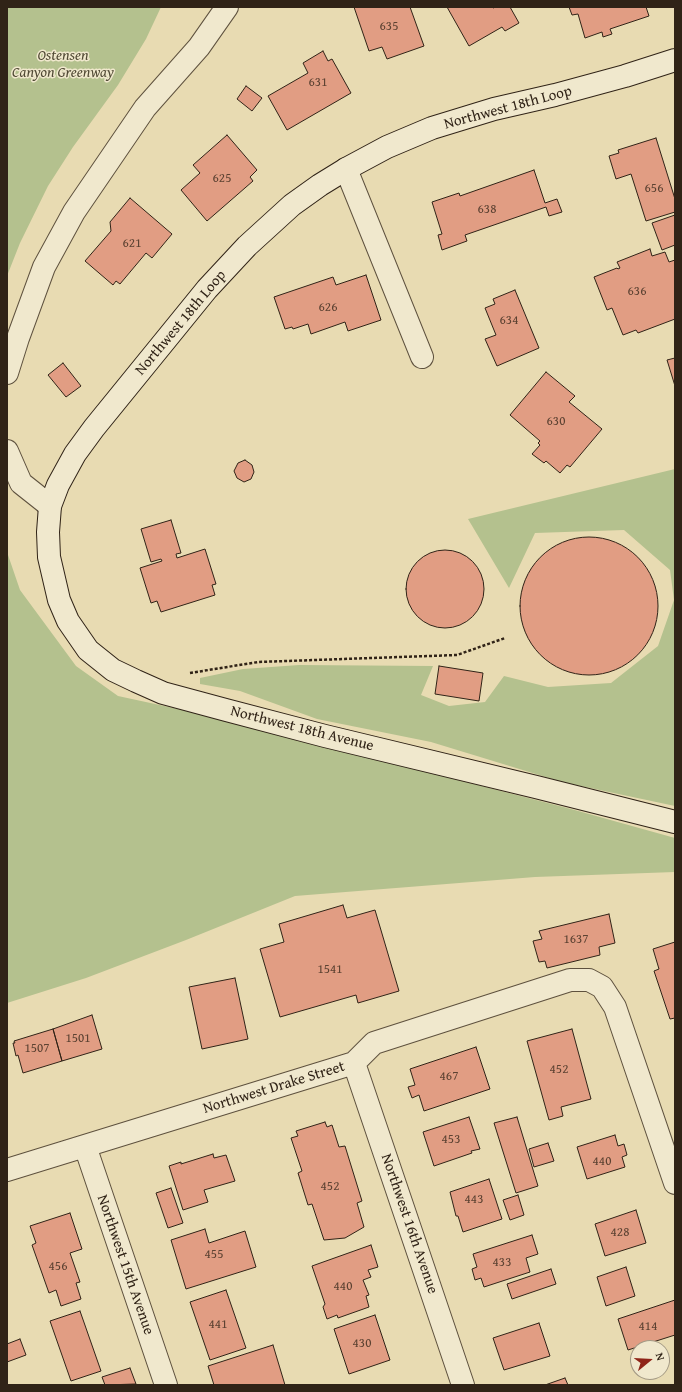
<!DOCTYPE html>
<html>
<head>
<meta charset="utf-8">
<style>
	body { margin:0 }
	#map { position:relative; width:682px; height:1392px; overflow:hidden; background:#e8dbb2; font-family:"Gentium Book Plus",serif }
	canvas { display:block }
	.frame { position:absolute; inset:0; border:8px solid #302317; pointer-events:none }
	.north { position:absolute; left:630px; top:1340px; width:40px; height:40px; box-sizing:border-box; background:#f0e8cd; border:1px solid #a39984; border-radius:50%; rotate:72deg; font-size:11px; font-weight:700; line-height:16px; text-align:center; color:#302317 }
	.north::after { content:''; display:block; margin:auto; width:14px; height:18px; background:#8f2418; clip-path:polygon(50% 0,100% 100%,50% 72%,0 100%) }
</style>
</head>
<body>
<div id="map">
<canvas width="682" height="1392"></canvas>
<div class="frame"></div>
<div class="north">N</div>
</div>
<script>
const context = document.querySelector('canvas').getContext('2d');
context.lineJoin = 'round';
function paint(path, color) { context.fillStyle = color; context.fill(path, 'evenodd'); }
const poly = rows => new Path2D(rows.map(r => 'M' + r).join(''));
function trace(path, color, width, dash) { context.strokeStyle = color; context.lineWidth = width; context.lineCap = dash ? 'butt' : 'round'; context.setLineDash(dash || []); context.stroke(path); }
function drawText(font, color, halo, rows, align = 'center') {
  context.font = font + ' "Gentium Book Plus",serif'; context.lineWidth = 3; context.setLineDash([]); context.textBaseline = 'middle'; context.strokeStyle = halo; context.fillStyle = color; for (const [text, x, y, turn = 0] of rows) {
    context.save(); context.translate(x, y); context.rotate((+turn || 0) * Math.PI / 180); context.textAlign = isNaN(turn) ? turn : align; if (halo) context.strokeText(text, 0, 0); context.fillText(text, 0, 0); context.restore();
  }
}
paint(poly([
	[7,7,161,7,146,39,118,85,73,147,48,186,20,243,7,276],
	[675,469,675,806,562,782,431,742,317,719,240,691,200,684,200,678,243,669,299,665,433,666,421,695,449,706,485,702,504,676,548,687,611,683,658,646,674,600,670,570,624,530,535,533,509,588,468,519],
	[7,552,20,590,76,666,118,696,206,715,571,809,675,838,675,872,535,877,295,896,186,940,86,978,7,1003]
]), '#b4c18e');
const building = poly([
	[354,7,410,7,424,46,387,59,382,47,369,51,354,7],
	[447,7,493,7,493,8,496,7,510,7,519,23,505,31,502,27,469,46,447,7],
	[569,7,646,7,649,16,610,29,612,34,603,37,602,32,585,38,578,14,572,15,569,7],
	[323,51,328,61,332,59,351,93,287,130,268,96,308,73,303,63,323,51],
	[246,86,262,98,252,111,237,99,246,86],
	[227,135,257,170,250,177,253,181,207,221,181,190,200,173,193,165,227,135],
	[656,138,675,199,675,212,646,221,631,174,616,179,609,156,619,153,618,150,656,138],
	[534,170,545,203,557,199,562,212,549,216,546,207,465,235,467,241,442,250,438,235,442,234,432,202,459,193,460,196,534,170],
	[130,198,172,234,152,258,146,253,120,284,116,281,113,285,85,261,111,231,110,222,130,198],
	[675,215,675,245,662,250,652,223,675,215],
	[650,249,652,256,665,252,669,262,675,260,675,319,638,333,636,330,623,335,612,308,607,310,594,277,617,268,618,269,620,268,617,262,650,249],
	[366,275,381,320,348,331,345,322,311,334,308,324,293,329,292,327,285,329,274,297,333,277,336,285,366,275],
	[515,290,539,348,497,366,485,339,496,335,485,308,495,304,493,299,515,290],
	[675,358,675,386,667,360,675,358],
	[63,363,81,386,66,397,48,375,63,363],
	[546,372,575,396,569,402,602,429,570,467,567,465,560,473,546,461,544,463,532,454,540,445,538,443,540,441,510,415,546,372],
	[245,460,252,465,254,472,251,479,244,482,237,478,234,471,238,463,245,460],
	[171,520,181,553,176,554,177,558,205,549,216,584,212,585,215,595,161,612,157,601,151,603,140,568,162,561,161,559,151,562,141,529,171,520],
	'520 606a69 69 0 1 1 138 0a69 69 0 1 1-138 0Z',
	'406 589a39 39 0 1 1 78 0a39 39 0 1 1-78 0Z',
	[439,666,483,673,479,701,435,694,439,666],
	[343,905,347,918,375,910,399,991,358,1003,356,995,280,1017,260,949,284,942,279,924,343,905],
	[609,914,615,943,599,947,600,955,547,968,545,961,539,962,533,941,542,939,539,931,609,914],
	[675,942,675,1018,670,1019,654,971,659,969,653,949,675,942],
	[235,978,248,1039,202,1049,189,987,235,978],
	[92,1015,102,1049,62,1061,53,1029,92,1015],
	[53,1029,62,1061,23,1073,18,1055,16,1056,13,1043,15,1043,14,1041,53,1029],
	[572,1029,591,1099,561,1107,563,1116,549,1120,527,1041,572,1029],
	[476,1047,490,1089,424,1111,419,1095,412,1098,408,1087,415,1085,410,1069,476,1047],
	[469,1117,480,1149,471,1151,472,1153,434,1166,423,1132,469,1117],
	[517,1117,538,1186,516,1193,494,1123,517,1117],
	[325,1122,327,1127,332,1125,339,1147,345,1146,362,1201,357,1203,364,1227,345,1238,324,1240,312,1204,308,1205,298,1173,302,1171,291,1138,298,1136,296,1131,325,1122],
	[615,1135,618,1146,624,1144,627,1155,622,1157,625,1167,587,1179,577,1147,615,1135],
	[548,1143,554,1161,534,1167,529,1149,548,1143],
	[213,1154,214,1158,226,1155,235,1181,204,1190,208,1202,183,1210,169,1166,181,1162,181,1164,213,1154],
	[489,1179,502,1219,463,1232,458,1216,456,1216,450,1192,489,1179],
	[171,1188,183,1223,168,1228,156,1193,171,1188],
	[518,1195,524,1215,510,1220,503,1200,518,1195],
	[636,1210,646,1243,605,1256,595,1224,636,1210],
	[70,1213,82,1249,70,1253,80,1282,76,1283,81,1299,61,1306,56,1290,49,1293,32,1245,36,1243,30,1226,70,1213],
	[205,1229,209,1243,245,1231,256,1267,186,1289,171,1240,205,1229],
	[532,1235,538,1254,526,1258,530,1272,484,1287,481,1278,475,1280,472,1269,477,1267,473,1254,532,1235],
	[371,1245,378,1267,368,1270,371,1277,363,1280,369,1295,366,1296,369,1307,338,1318,337,1315,327,1319,323,1307,325,1304,312,1266,371,1245],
	[626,1267,635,1296,606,1306,597,1277,626,1267],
	[551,1269,556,1284,512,1299,507,1284,551,1269],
	[226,1290,246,1348,210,1360,190,1302,226,1290],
	[675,1300,675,1335,628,1350,618,1319,675,1300],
	[80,1311,101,1371,71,1381,50,1321,80,1311],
	[375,1315,390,1360,349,1374,334,1329,375,1315],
	[539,1323,550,1356,504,1370,493,1338,539,1323],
	[20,1339,26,1355,7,1362,7,1344,20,1339],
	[273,1345,285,1385,214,1385,208,1366,273,1345],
	[130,1368,136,1384,105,1385,102,1377,130,1368],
	[565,1378,568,1385,545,1385,565,1378]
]);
paint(building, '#e19d83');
trace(building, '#302317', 1);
const street = poly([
	[346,169,422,357],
	[7,373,18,338,44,267,74,212,145,108,199,47,227,7],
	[7,451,21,483,50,506],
	[354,1063,463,1385],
	[85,1146,166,1385],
	[7,1170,354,1063,374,1043,570,980,589,980,602,987,615,1007,675,1183]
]);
const secondary = poly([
	[675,60,625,76,555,95,494,109,432,128,387,147,346,169,320,185,292,205,247,246,207,289,94,428,75,454,58,485,50,506,48,532,49,557,59,600,68,621,88,650,113,670,136,681,163,693,226,710,325,736,536,787,675,822]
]);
trace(street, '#5e513e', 24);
trace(secondary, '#302317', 24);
trace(poly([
	[190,673,258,662,457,655,505,638]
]), '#302317', 2.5, [3, 2]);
trace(street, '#f0e8cd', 22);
trace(secondary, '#f0e8cd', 22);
drawText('13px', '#5c4232', null, [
	["635",389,27],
	["631",318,83],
	["625",222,179],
	["656",654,189],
	["638",487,210],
	["621",132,244],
	["636",637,292],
	["626",328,308],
	["634",509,321],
	["630",556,422],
	["1637",576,940],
	["1541",330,970],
	["1501",78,1039],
	["1507",37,1049],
	["452",559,1070],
	["467",449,1077],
	["453",451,1140],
	["440",602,1162],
	["452",330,1187],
	["443",474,1200],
	["428",620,1233],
	["455",214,1255],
	["433",502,1263],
	["456",58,1267],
	["440",343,1287],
	["441",218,1325],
	["414",648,1327],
	["430",362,1344]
]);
drawText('italic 15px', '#514a35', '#f0e8cd', [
	["Ostensen",63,56],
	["Canyon Greenway",63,73]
]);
drawText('15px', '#302317', '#f0e8cd', [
	["Northwest 18th Loop",508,108,-15],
	["Northwest 18th Loop",181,323,-50],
	["Northwest 18th Avenue",302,729,14],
	["Northwest Drake Street",274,1088,-17],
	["Northwest 16th Avenue",409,1224,71],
	["Northwest 15th Avenue",125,1265,71]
]);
</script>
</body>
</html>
